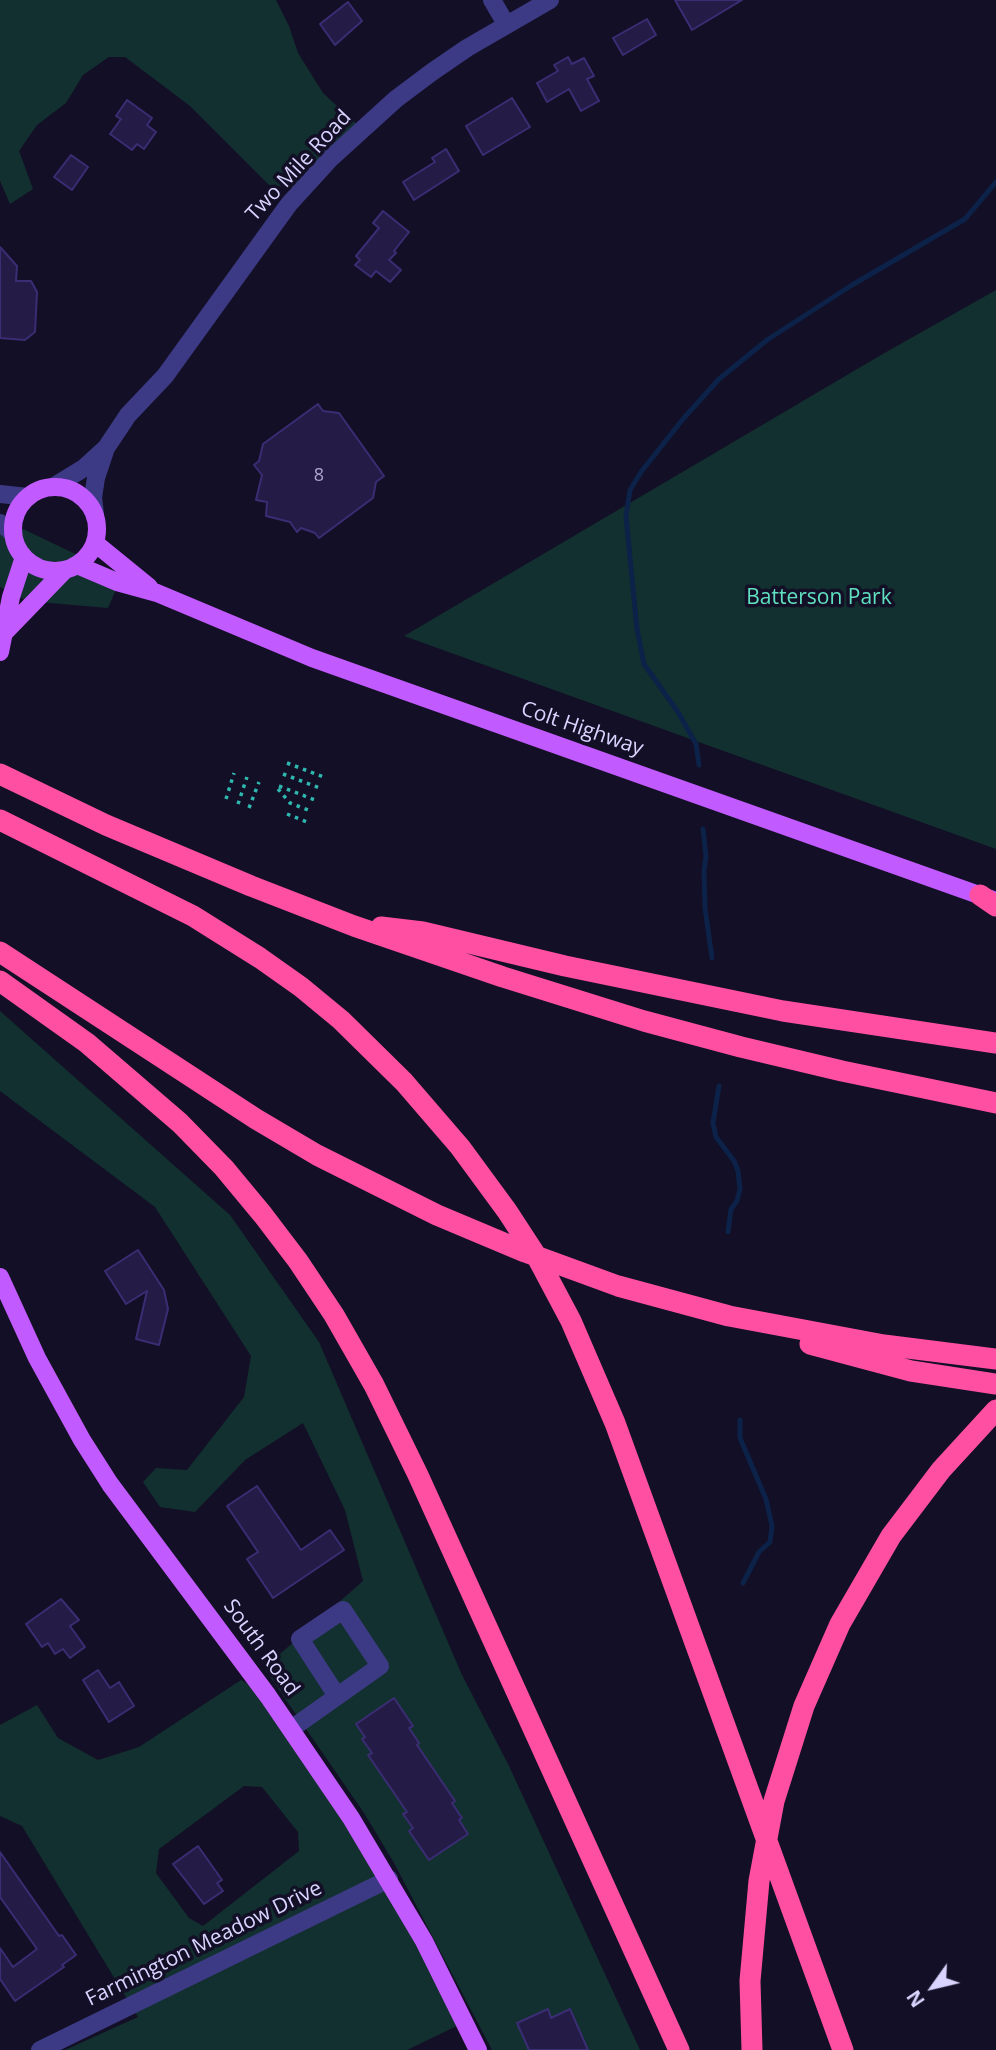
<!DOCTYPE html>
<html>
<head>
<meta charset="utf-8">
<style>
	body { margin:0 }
	#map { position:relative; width:996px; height:2050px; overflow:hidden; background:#130f26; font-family:"Open Sans",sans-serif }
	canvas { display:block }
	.north { position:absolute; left:898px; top:1952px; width:70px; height:70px; -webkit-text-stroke:5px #130f26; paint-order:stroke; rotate:236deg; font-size:19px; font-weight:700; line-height:28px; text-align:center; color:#d9d4ff }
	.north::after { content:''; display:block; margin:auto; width:24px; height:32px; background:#d9d4ff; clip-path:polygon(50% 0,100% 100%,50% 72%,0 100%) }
</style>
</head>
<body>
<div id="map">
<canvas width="996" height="2050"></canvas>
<div class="north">N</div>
</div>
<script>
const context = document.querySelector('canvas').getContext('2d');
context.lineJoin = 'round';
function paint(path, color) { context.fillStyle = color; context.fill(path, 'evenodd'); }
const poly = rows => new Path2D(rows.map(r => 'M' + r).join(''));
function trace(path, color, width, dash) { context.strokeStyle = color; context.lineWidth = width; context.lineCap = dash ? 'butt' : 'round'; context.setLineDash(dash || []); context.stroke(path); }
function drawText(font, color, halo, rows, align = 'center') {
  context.font = font + ' "Open Sans",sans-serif'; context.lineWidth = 7; context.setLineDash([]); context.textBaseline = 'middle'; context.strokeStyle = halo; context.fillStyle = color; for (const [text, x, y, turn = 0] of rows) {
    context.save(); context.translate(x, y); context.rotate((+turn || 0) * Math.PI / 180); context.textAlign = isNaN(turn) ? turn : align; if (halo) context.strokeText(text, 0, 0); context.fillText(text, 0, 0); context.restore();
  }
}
paint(poly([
	[0,0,276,0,289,26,298,53,323,93,362,129,304,189,269,185,190,106,125,57,109,57,83,75,66,103,37,125,19,151,33,189,10,204,0,181],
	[996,290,996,849,404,636,881,355],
	[0,518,157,593,117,587,108,608,27,601,0,587],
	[0,1011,230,1215,319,1342,462,1675,509,1766,640,2050,492,2050,394,1863,364,1813,264,1668,363,1581,345,1510,303,1423,245,1460,195,1512,160,1507,143,1482,156,1468,187,1470,244,1397,251,1356,155,1207,0,1091],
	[241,1680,268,1696,465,2022,407,2050,65,2050,138,2017,22,1826,0,1816,0,1725,37,1705,58,1738,98,1760,139,1747],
	[244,1786,262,1787,298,1832,299,1851,203,1926,189,1918,156,1873,159,1849]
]), '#12302f');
trace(poly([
	[699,765,696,744,678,712,644,664,637,629,626,516,630,490,641,472,683,419,719,379,767,340,852,285,965,219,996,182],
	[703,829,706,856,704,871,705,908,712,958],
	[719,1086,713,1123,716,1137,734,1161,738,1171,740,1189,737,1201,731,1209,728,1232],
	[740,1420,740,1438,766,1499,772,1526,770,1542,759,1552,743,1583]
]), '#0c2248', 5);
const building = poly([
	[675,0,742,0,692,30,675,0],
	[348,2,362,21,335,45,320,24,348,2],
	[647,19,656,35,623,55,613,38,647,19],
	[568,57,572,64,584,58,594,76,587,79,599,101,581,111,569,89,547,102,537,83,558,71,554,65,568,57],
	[512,98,530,127,483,155,466,126,512,98],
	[127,100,152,118,147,125,156,132,144,149,137,144,132,150,110,134,121,119,116,116,127,100],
	[446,149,459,171,414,200,403,182,435,162,432,158,446,149],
	[71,155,88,167,72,190,54,177,71,155],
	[383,211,409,232,394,251,396,253,389,260,401,270,390,282,376,271,371,277,355,265,360,260,356,256,379,228,373,223,383,211],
	[0,247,17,266,16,281,31,281,37,292,35,332,25,340,0,338,0,247],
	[318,404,323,411,339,413,384,476,376,482,373,498,319,538,315,533,301,528,297,532,290,522,266,516,267,502,256,500,262,475,254,465,259,461,263,444,318,404],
	[138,1250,164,1290,168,1309,159,1345,136,1339,147,1291,126,1304,105,1271,138,1250],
	[257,1486,301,1550,330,1530,344,1550,273,1598,247,1559,258,1552,227,1506,257,1486],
	[61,1599,79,1620,70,1626,85,1647,70,1658,63,1649,55,1654,48,1643,42,1647,26,1624,61,1599],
	[98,1670,110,1688,119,1682,134,1706,109,1722,83,1680,98,1670],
	[394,1698,413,1726,409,1728,419,1743,417,1745,455,1801,452,1803,462,1818,459,1820,468,1834,429,1860,409,1831,413,1828,403,1814,407,1812,368,1755,372,1753,362,1739,365,1737,356,1724,394,1698],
	[198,1846,222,1880,217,1883,223,1891,204,1904,173,1864,198,1846],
	[0,1852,59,1936,62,1935,76,1955,62,1965,64,1967,15,2001,0,1979,0,1948,13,1967,37,1949,0,1897,0,1852],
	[548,2009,551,2018,570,2009,588,2050,529,2050,517,2023,548,2009]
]);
paint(building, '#241b47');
trace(building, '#3b2d73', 2);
trace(poly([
	[287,763,324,777],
	[283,774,320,788],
	[279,786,315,800],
	[278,789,290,803,311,811],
	[226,799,234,773],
	[238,804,247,777],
	[249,808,259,782],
	[287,814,307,822]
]), '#2fb8b0', 3.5, [3.5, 5]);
trace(poly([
	[492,0,506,24],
	[53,487,84,468,106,448,128,415,165,376,289,204,331,158,396,99,432,72,467,48,550,0],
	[0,494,28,497],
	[95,514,93,497,96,478,105,451],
	[0,523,13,533],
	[291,1729,380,1666,343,1610,300,1639,337,1696],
	[40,2050,389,1879]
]), '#3d3a85', 18);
trace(poly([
	'13 529a42 42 0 1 1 84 0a42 42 0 1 1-84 0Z',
	[95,543,149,587],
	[77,565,117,582,157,593,312,658,993,900],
	[5,632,64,571],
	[0,652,11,597,24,557],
	[0,1277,37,1358,82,1440,110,1484,268,1696,351,1818,424,1941,478,2050]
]), '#c25bff', 18);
trace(poly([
	[0,774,106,825,251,886,354,926,503,977,644,1021,741,1047,842,1071,996,1103],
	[0,820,193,916,260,958,301,987,341,1020,404,1082,460,1147,507,1211,537,1257,571,1321,615,1423,843,2050],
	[980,895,996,906],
	[381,927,423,932,565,966,783,1011,996,1043],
	[0,952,256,1119,317,1155,437,1215,525,1252,618,1286,729,1316,884,1345,996,1359],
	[0,981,87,1043,180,1123,224,1168,263,1215,298,1261,334,1315,374,1385,418,1475,679,2050],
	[810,1344,911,1371,996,1384],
	[752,2050,750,1981,759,1881,774,1801,804,1706,840,1624,891,1536,941,1470,996,1410]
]), '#ff4fa3', 21);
drawText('18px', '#aca6d1', null, [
	["8",319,476]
]);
drawText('21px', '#d9d4ff', '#130f26', [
	["Two Mile Road",299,166,-47],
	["Colt Highway",582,729,19],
	["South Road",261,1648,54],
	["Farmington Meadow Drive",204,1944,-26]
]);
drawText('21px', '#5fe0c0', '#130f26', [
	["Batterson Park",819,598]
]);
</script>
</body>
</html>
